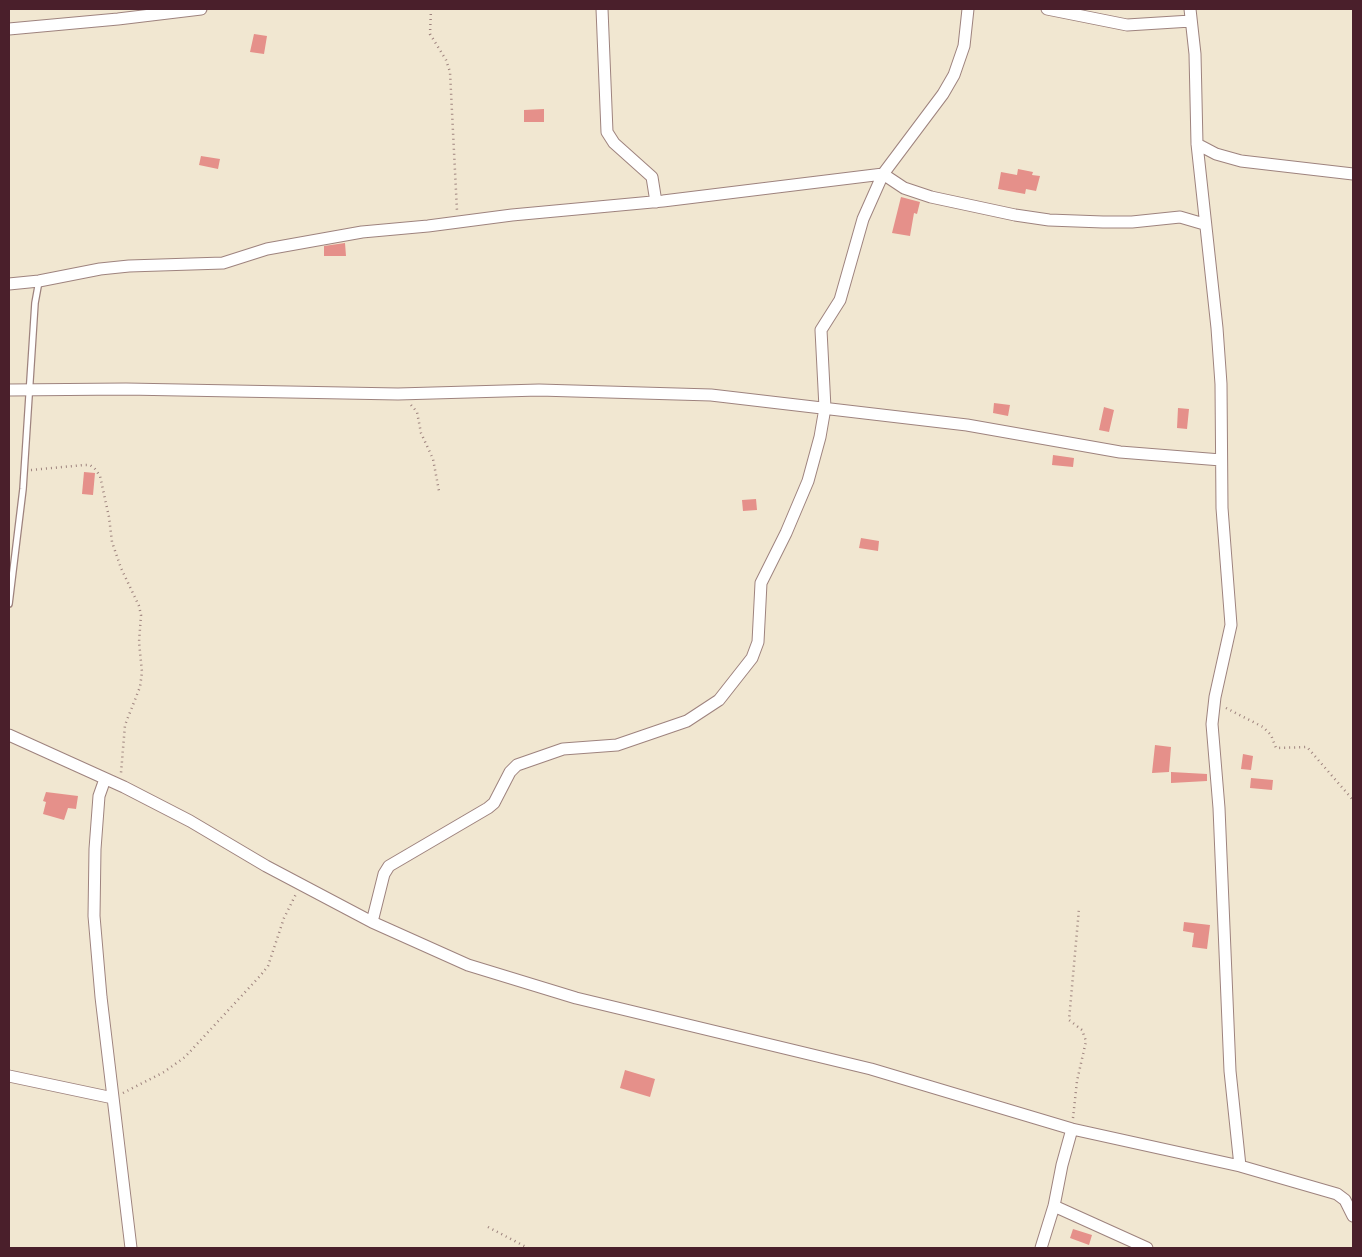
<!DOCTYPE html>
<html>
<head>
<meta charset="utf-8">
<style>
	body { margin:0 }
	#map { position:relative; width:1362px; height:1257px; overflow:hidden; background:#f1e7d1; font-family:"Comic Neue",sans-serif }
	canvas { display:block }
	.frame { position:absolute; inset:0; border:10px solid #4a1f2b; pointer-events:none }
</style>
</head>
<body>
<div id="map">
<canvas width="1362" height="1257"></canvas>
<div class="frame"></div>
</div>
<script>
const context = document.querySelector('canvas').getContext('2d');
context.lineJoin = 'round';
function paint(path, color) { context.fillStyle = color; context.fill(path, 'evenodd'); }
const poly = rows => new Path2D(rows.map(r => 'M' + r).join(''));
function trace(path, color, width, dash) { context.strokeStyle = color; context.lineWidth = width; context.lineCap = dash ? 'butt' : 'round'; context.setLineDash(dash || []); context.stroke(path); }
paint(poly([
	[254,34,267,36,264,54,250,52],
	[544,109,544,122,524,122,524,110],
	[201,156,220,159,218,169,199,165],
	[1018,169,1033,172,1032,175,1040,176,1036,191,1026,189,1025,194,998,189,1001,172,1017,175],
	[901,197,920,202,917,214,914,213,910,236,892,233],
	[345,243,346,256,324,256,324,246],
	[994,403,1010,405,1008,416,993,413],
	[1104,407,1114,410,1109,432,1099,430],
	[1178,408,1189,409,1187,429,1177,428],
	[1053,455,1074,458,1073,467,1052,465],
	[84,472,95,473,93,495,82,494],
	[756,499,757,510,743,511,742,500],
	[861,538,879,541,878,551,859,548],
	[1155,745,1171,747,1169,772,1152,773],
	[1243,754,1253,756,1251,770,1241,769],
	[1171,772,1207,774,1207,781,1171,783],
	[1251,778,1273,780,1272,790,1250,788],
	[46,792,78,796,76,809,68,808,64,820,43,814,46,802,43,801],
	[1184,922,1210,925,1207,949,1192,947,1194,933,1183,931],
	[625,1070,655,1079,650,1097,620,1088],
	[1073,1229,1092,1235,1089,1245,1070,1238]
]), '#e5908a');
const lane = poly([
	[9,604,23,489,35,303,39,281]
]);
const street = poly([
	[602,9,607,132,614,143,652,177,656,202],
	[1047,9,1127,25,1191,21],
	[1190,9,1195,54,1197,144,1217,328,1221,384,1222,508,1231,625,1215,697,1212,724,1219,808,1230,1071,1240,1166],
	[9,29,118,19,201,9],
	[1197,144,1216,154,1241,161,1353,174],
	[9,284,39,281,100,269,129,266,223,263,267,249,362,232,428,226,512,215,663,201,883,174,904,188,931,197,1015,215,1049,220,1103,222,1132,222,1180,217,1204,224],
	[9,390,126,389,398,394,539,390,711,395,967,425,1120,452,1221,460],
	[9,735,124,787,190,821,266,866,372,922,468,965,576,998,871,1069,1072,1129,1240,1166,1337,1194,1345,1200,1353,1216],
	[105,779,99,796,95,849,94,916,101,997,131,1248],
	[372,922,384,874,389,866,488,808,494,803,510,772,517,765,563,749,617,745,687,721,719,700,752,658,758,642,761,583,786,533,808,481,820,437,825,408,821,330,840,300,863,219,883,174,943,94,954,75,964,46,968,9],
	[9,1076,113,1098],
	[1054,1206,1147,1248],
	[1041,1248,1054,1206,1062,1165,1072,1129]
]);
trace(lane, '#9e837e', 8);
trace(street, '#9e837e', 13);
trace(poly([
	[431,9,430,34,446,60,450,72,457,211],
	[411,405,417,412,421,433,433,459,439,491],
	[31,470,84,465,90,465,95,469,100,476,109,517,112,542,121,568,139,606,141,615,139,642,142,672,140,687,125,725,121,773],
	[1226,708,1263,727,1271,735,1276,748,1307,747,1353,800],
	[123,1093,164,1072,185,1057,260,976,268,966,284,918,296,894],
	[1073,1118,1077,1081,1086,1041,1082,1030,1069,1020,1079,909],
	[488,1227,528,1248]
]), '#9e837e', 2.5, [1, 4]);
trace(lane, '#fff', 5.5);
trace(street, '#fff', 11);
</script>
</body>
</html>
